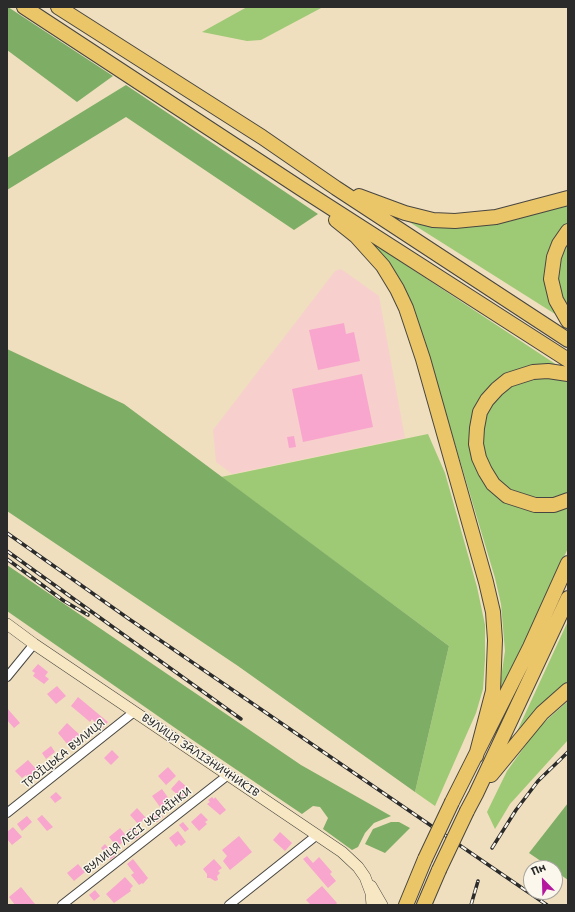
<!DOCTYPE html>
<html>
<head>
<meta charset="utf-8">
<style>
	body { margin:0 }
	#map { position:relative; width:575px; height:912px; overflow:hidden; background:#efdfbe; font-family:"Shantell Sans",sans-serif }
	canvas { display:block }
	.frame { position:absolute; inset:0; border:8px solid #2b2b2b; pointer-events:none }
	.north { position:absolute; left:523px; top:860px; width:40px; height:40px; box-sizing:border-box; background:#fbf7ec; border:1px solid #a8a59f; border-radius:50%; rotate:337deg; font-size:11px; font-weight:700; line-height:16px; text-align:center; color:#2b2b2b }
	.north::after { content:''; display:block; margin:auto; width:14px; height:18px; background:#b5179e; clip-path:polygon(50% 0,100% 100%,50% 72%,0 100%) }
</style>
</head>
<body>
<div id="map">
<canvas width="575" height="912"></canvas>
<div class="frame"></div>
<div class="north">Пн</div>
</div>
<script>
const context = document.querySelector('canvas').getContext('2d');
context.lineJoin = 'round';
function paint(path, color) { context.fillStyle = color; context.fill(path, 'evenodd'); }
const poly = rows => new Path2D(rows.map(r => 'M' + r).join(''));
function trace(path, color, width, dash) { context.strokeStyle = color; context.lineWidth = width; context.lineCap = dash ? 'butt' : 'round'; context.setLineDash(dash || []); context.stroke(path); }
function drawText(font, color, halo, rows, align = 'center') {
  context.font = font + ' "Shantell Sans",sans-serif'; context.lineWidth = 3; context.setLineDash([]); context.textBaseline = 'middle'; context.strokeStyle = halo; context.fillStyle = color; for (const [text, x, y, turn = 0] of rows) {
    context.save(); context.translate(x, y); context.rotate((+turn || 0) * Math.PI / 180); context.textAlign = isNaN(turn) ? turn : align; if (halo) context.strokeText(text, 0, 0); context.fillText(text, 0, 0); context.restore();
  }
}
paint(poly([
	[341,269,379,296,405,438,232,474,216,462,213,430,335,271]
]), '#f7d0cd');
paint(poly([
	[247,7,323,7,261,40,247,41,202,32],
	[568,202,568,223,564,226,548,297,555,314,403,218,415,222],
	[365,238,563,369,516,371,471,426,502,499,519,508,535,511,568,506,568,548,497,706,505,651,501,604,495,578,421,330,411,305],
	[568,239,568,313,555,277,556,266],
	[535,375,568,380,568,495,541,501,512,493,488,470,480,428,490,402,519,379],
	[428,434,445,473,477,587,485,625,485,659,483,689,476,713,435,806,415,792,449,646,221,477],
	[568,621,568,684,514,738],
	[568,701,568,740,510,804,495,829,487,812,507,771,538,728]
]), '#9ec975');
paint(poly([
	[7,7,8,7,113,76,77,102,7,50],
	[126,85,318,214,294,230,126,117,7,190,7,158],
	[7,349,124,404,449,646,415,792,238,666,7,511],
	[7,565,301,765,391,816,374,823,365,833,358,847,352,850,323,829,328,818,320,807,313,806,302,814,191,739,7,611],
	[568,803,568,880,555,871,555,868,551,868,529,853],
	[391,822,399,822,410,828,385,853,365,844,373,829]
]), '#7ead66');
paint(poly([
	[344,323,346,334,354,332,360,361,318,370,309,330],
	[362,374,373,427,303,442,292,389],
	[294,436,296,447,289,448,287,437],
	[38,664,48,672,45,676,49,679,44,684,33,676,35,673,32,671],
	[57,686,66,696,56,704,47,694],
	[78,697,108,722,100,731,96,727,98,725,92,719,90,722,71,706],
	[7,708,20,723,14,728,7,720],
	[67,723,80,735,74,742,78,746,73,751,58,733],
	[51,746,55,752,46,759,42,753],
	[112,750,119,757,111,765,104,758],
	[28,760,38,771,29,779,26,775,22,778,15,771],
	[168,767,176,776,166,785,158,776],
	[179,780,189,789,181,798,171,789],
	[162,789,169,799,160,807,152,796],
	[56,792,62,798,55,803,50,797],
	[212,797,214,799,215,797,226,810,220,815,207,804,210,802,208,800],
	[137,808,146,818,138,824,130,815],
	[158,811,163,817,157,822,152,816],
	[201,813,208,820,205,822,207,824,199,831,191,822],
	[42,815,53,827,47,831,37,819],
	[27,816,32,822,22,831,17,824],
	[183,822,189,829,185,832,179,825],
	[13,827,22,837,12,845,7,839,7,832],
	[133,827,140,836,134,840,127,831],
	[120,828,128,838,117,847,109,837],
	[178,831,186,842,181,846,179,844,176,847,169,838],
	[280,832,292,843,285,851,273,840],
	[239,836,252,852,230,870,223,861,227,856,222,850],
	[105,844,115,856,110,860,101,848],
	[307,856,313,863,319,857,332,872,330,874,336,881,328,888,303,859],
	[133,859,148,878,143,884,142,883,139,885,131,875,134,873,127,864],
	[214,859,222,868,218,871,220,873,217,876,218,880,215,881,210,878,207,878,207,874,203,869],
	[78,864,85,872,74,881,67,873],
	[125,877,133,886,130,889,131,891,114,903,106,894],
	[322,886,337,903,335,905,311,905,306,900],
	[21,887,35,904,34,905,15,905,9,897],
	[95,890,100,896,94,901,89,895]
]), '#f8a6cd');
const street = poly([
	[7,677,34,644],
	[7,813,134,712],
	[62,905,228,775],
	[229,905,317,835]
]);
const secondary = poly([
	[7,624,34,644,342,852,358,867,365,877,371,893,372,905],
	[371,886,382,905]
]);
const highway = poly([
	[24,7,300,188,568,360],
	[58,7,262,137,336,188,568,340],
	[359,196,405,213,433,220,455,221,496,217,568,198],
	[336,220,356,236,383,266,397,289,406,308,423,359,486,582,493,612,495,640,493,691,476,756],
	[568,231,559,244,554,257,551,279,556,300,568,321],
	[568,374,548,371,533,372,508,380,497,389,487,400,480,412,477,428,476,444,479,458,485,471,493,484,507,496,535,505,554,505,568,500],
	[491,775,542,713,568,690],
	[452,802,530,647,568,563],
	[467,811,476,794,568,598],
	[406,905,425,859],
	[424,905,439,870]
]);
trace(street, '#484641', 10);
trace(secondary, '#484641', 12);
trace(highway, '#484641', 16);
trace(street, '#fff', 8);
trace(secondary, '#f7e8c3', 11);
trace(highway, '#ebc669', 14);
const rail = poly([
	[7,533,129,619,547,905],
	[7,551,241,719],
	[7,559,64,601,88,615],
	[492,848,516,810,538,781,568,752],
	[471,905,478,881]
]);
trace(rail, '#2b2b2b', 3.5);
trace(rail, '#fbf7ec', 2, [6]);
const highwayBridge = poly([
	[425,859,452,802],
	[439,870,467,811]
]);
trace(highwayBridge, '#484641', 16, []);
trace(highwayBridge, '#ebc669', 14);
drawText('11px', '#2b2b2b', '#fbf7ec', [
	["ТРОЇЦЬКА ВУЛИЦЯ",64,754,-39],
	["ВУЛИЦЯ ЗАЛІЗНИЧНИКІВ",200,756,34],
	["ВУЛИЦЯ ЛЕСІ УКРАЇНКИ",138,831,-38]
]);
</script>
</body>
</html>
